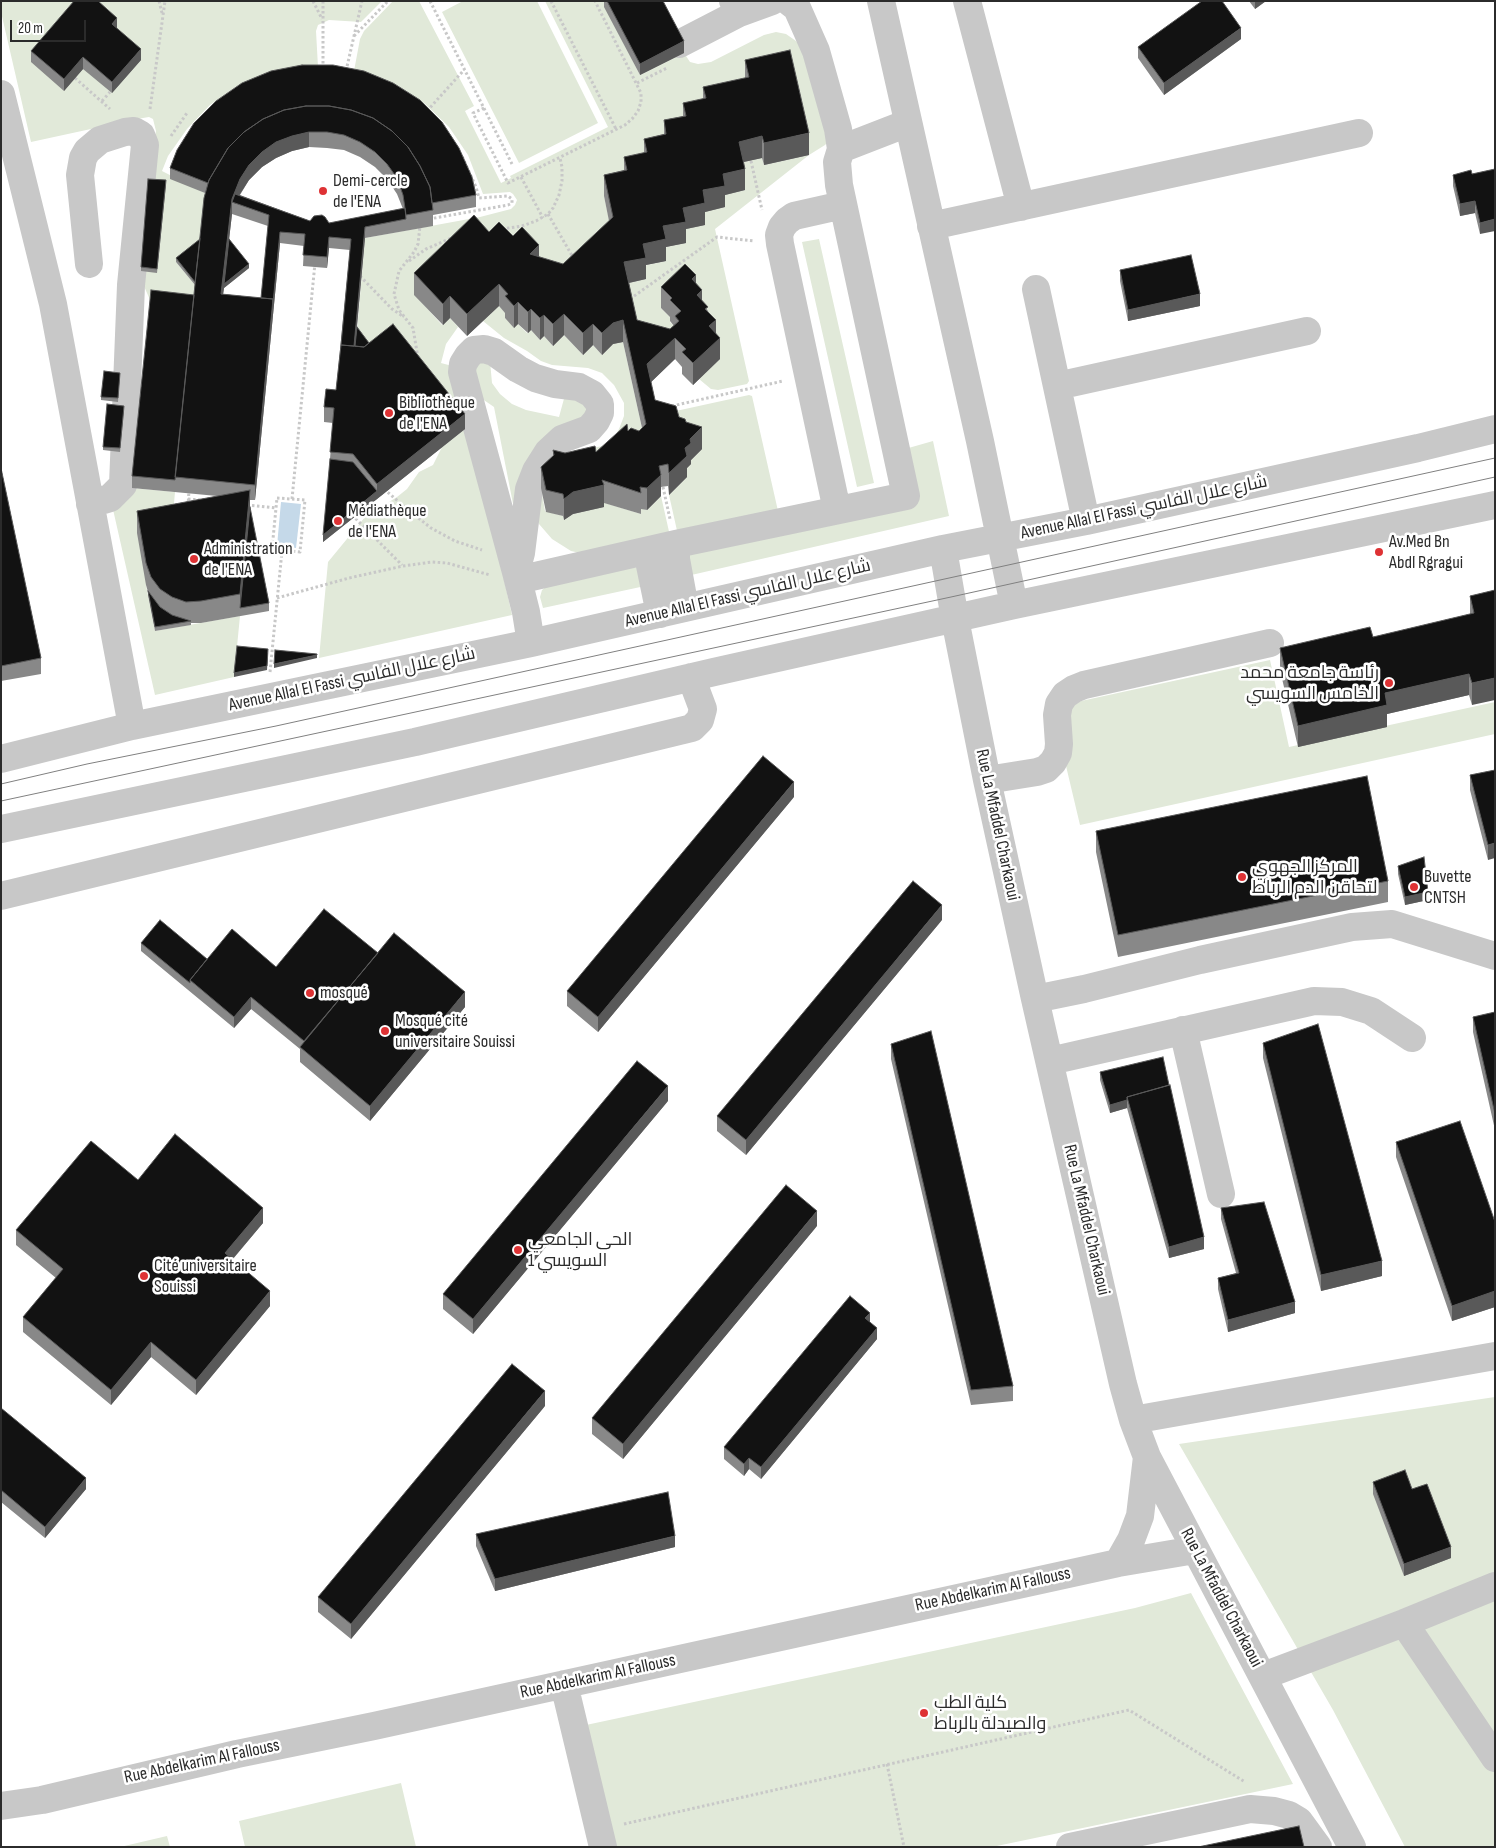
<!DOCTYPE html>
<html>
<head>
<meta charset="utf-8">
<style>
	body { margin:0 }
	#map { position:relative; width:1496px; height:1848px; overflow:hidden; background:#fff; font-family:"Sofia Sans Condensed",sans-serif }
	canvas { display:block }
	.frame { position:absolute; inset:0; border:2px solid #2b2b2b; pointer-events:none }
	.scale { position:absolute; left:10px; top:20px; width:76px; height:22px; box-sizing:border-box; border:2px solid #2b2b2b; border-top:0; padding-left:6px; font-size:15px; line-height:18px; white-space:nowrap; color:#2b2b2b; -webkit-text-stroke:4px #fff; paint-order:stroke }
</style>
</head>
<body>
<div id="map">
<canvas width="1496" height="1848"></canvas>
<div class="frame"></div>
<div class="scale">20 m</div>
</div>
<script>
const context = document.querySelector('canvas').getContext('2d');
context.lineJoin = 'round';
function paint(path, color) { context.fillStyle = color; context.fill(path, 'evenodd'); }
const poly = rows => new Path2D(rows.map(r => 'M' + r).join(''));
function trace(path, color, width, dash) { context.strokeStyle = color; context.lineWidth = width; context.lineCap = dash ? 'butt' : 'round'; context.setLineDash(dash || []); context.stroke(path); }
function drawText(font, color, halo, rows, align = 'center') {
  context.font = font + ' "Sofia Sans Condensed",Cairo,sans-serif'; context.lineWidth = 5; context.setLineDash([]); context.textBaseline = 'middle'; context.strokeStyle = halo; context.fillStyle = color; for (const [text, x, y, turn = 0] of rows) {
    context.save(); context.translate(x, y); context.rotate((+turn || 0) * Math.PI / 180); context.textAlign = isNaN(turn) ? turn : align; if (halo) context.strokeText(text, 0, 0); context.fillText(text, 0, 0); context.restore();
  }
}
paint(poly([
	[1,1,382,1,361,22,329,20,318,25,316,31,318,67,268,74,237,86,210,105,187,129,168,156,162,171,209,195,200,243,176,262,196,286,194,306,151,302,143,284,148,183,156,131,153,119,149,117,137,119,31,142,1,12],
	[393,1,419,1,474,106,465,111,501,183,511,178,510,176,608,127,545,1,616,1,605,7,640,75,684,53,690,62,698,64,711,62,764,35,776,32,786,34,796,41,803,48,808,57,829,141,825,145,809,155,715,229,749,381,747,384,718,390,711,389,699,379,720,359,709,348,716,341,705,330,707,328,697,317,702,312,692,301,696,296,686,286,661,308,672,319,670,322,681,332,675,338,679,343,670,351,637,341,624,284,646,279,643,266,666,261,663,248,685,243,683,229,705,225,703,212,725,207,723,195,745,190,739,163,762,158,764,165,809,155,790,72,745,81,749,99,704,109,706,120,683,125,686,137,664,142,666,155,644,161,647,174,624,179,627,191,604,196,613,238,563,286,530,276,539,267,522,249,513,258,499,244,489,254,474,237,414,294,442,325,450,318,458,327,446,344,441,363,456,367,512,615,319,658,328,562,365,517,397,497,407,489,419,472,433,465,442,447,465,429,393,339,375,354,357,331,365,238,480,217,511,209,515,205,517,200,513,194,510,192,483,194,468,155,449,127,425,104,398,86,367,73,354,71,360,39,364,31],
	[463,1,537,1,598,123,519,163,442,12],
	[819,239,874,483,857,487,802,242],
	[499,306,508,316,505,318,514,327,518,324,527,333,531,330,540,340,544,336,553,346,564,335,583,355,593,345,602,355,613,344,623,342,646,446,639,453,631,450,628,453,626,446,596,473,594,468,565,475,553,472,554,477,541,488,545,511,563,516,564,520,573,514,603,507,602,502,641,514,640,508,647,510,661,496,670,536,589,555,571,551,552,539,539,524,536,504,537,490,543,476,554,463,563,455,576,450,604,446,613,438,619,429,624,416,624,403,614,385,602,373,588,368,552,365,541,361,527,351,504,338,483,321],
	[490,361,492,383,500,394,512,404,526,410,559,417,565,395,590,407,515,514,494,407,478,396,475,362],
	[749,395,752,396,778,511,678,535,669,495,687,477,653,416],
	[933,441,949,516,687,576,689,553,915,499,905,449],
	[132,488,175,492,172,526,146,585,155,631,240,616,234,677,155,695,112,505],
	[630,566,637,568,645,586,543,608,540,597,542,590,548,585],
	[1270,660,1289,747,1495,702,1495,734,1080,825,1057,728,1069,708,1081,701],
	[1495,1397,1495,1847,1405,1847,1333,1710,1179,1444],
	[1191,1593,1293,1784,992,1847,611,1847,586,1725,1135,1608],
	[401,1783,416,1847,245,1847,239,1821],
	[167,1836,170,1847,120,1847]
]), '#e1e9d9');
paint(poly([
	[281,502,301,504,296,548,277,546]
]), '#c5d9e9');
trace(poly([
	[159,1,162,13],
	[313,1,322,19],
	[323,1,323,68],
	[430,1,513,166],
	[551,1,616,129],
	[354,36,388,1],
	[346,71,362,1],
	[75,78,110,109],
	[637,83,667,68],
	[102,101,110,92],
	[484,108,473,113,508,183,625,125,632,119,638,111,641,102,641,93,595,1],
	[150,109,165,1],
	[427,111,464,70],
	[171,136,187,113],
	[751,161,762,210],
	[521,177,543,218],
	[548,214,574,259],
	[429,219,508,205,512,203,512,199,508,196,479,198,476,187,461,154],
	[502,229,522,226,536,221,548,214,553,208,559,195,562,181,562,167,560,158],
	[409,261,426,249,454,237],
	[360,276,392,309,404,317],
	[630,299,717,237,754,241],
	[418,358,413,328,399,310,394,294,399,271,414,252,418,244,420,226],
	[672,406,783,381],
	[663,487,670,519],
	[384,489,407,509,431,528,455,541,482,550],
	[277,498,305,500,300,552,272,549,277,498],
	[188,499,201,500],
	[292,499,315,263],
	[247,505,276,508],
	[188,506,189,490],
	[352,515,402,565],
	[277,598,349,578,403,566,432,562,447,563,490,575],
	[270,672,282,551],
	[887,1764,904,1847],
	[624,1824,1129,1710,1245,1782]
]), '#c8c8c8', 3, [2.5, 2.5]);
trace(poly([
	[881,1,980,441,1014,605],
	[967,1,1021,207],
	[739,13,772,1],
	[679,44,739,13,733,1],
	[1,94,53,304,132,726],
	[841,149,908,123],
	[931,226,1359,133],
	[89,264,80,175,83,158,87,151,100,140,125,132,134,131,141,135,145,145,131,285,123,485,110,498,90,504],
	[1036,289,1086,521],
	[1057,386,1307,331],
	[837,510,780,244,779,235,782,227,787,221,794,216,843,205],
	[676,544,676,559,685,608],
	[943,549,955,619,987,780,1035,999,1123,1384,1133,1420,1147,1457,1352,1847],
	[647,551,660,614],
	[516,572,521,553,529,489,536,471,548,452,562,439,589,429,596,421,600,413,600,404,592,394,579,387,555,384,535,378,518,369,494,352,484,349,474,350,468,356,463,364,462,372,516,572,526,612,531,643],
	[518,580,676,544,906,496,839,185,837,162,841,149,838,129,816,51,797,8,788,1],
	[1,759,132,726,531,643,943,549,1086,521,1418,448,1495,429],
	[987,780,1037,772,1046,769,1053,762,1058,753,1059,744,1057,715,1059,704,1065,695,1074,689,1084,685,1270,643],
	[1,829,415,742,714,672,1014,605,1495,505],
	[1,896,692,728,700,720,703,709,691,677],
	[1035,999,1084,989,1200,960,1352,927,1392,924,1495,956],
	[1183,1030,1221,1194],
	[1050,1061,1314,1001,1342,1002,1371,1011,1412,1038],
	[1133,1420,1495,1356],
	[1118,1563,1131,1540,1140,1516,1147,1457],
	[1404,1623,1495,1758],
	[1263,1676,1404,1623,1495,1586],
	[564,1684,603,1847],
	[1,1806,42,1800,237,1754,374,1726,1118,1563,1195,1550],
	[1070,1847,1250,1809,1274,1811,1289,1815,1299,1821,1318,1847]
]), '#c8c8c8', 28);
trace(poly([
	[1,784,87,764,276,726,1495,458],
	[1,801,951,597,1495,477]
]), '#808080', 1);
paint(poly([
	[604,1,663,1,684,53,640,75,604,7],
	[1249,1,1266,1,1255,9],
	[117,29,141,60,112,93,83,69,64,91,31,62,31,51],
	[1241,39,1164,95,1138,58,1138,47],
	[745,60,809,155,764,165,762,158,744,162,745,190,725,195,725,207,705,212,705,225,686,229,686,243,666,247,666,261,646,265,646,279,629,283,637,320,670,329,674,326,670,321,670,317,661,308,661,287,696,284,702,301,708,311,716,333,720,359,693,385,682,374,682,367,675,359,651,382,655,400,686,422,702,449,691,460,691,464,687,468,687,477,669,495,668,486,661,487,661,496,647,510,641,509,641,514,604,503,604,507,573,514,564,520,563,516,546,512,541,488,541,467,553,456,553,450,565,453,596,452,628,431,639,431,642,428,623,342,613,344,602,355,593,345,583,355,564,335,553,346,544,336,540,340,531,330,528,333,518,324,514,328,505,318,505,313,499,306,467,336,450,318,443,325,414,295,414,273,489,232,513,236,539,257,563,264,609,221,604,196,604,175,624,170,624,157,644,153,644,139,664,134,664,120,683,116,683,103,703,99,703,87,745,78],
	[242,83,476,195,476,207,433,215,433,226,365,238,357,327,369,343,465,429,323,542,333,423,324,422,324,407,336,390,350,250,329,248,327,268,303,266,304,246,280,243,255,500,250,500,250,508,269,603,269,611,201,623,191,623,191,625,155,631,148,595,148,591,148,592,146,585,137,533,137,511,217,496,132,488,132,476,194,295,195,285,176,262,176,258,200,239,205,193,170,179,170,168],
	[309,147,327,148,344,150,360,157,375,167,387,179,397,194,403,209,329,223,310,221,240,195,249,180,262,167,276,158,292,151],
	[232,214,268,226,261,298,223,294,224,288,249,268,229,239],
	[1495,169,1480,234,1475,213,1460,216,1453,186,1453,175,1472,174],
	[166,184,157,273,141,271,141,267],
	[1120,270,1200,306,1128,321,1120,281],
	[120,373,118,402,101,400,101,397],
	[124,410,120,452,103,450,103,447],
	[1,468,41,658,41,674,1,681],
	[1495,590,1472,705,1469,695,1387,714,1387,727,1298,747,1280,670,1280,648,1373,637,1470,614,1470,596],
	[1495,770,1488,860,1470,790,1470,775],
	[794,797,598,1032,567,1006,567,991],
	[1096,831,1388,881,1388,902,1118,957,1096,852],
	[1398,866,1428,900,1405,905,1398,874],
	[942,920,746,1155,717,1131,717,1116],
	[141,943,207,959,276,967,378,953,465,1007,370,1121,300,1062,300,1049,251,1009,234,1028,141,951],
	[1495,1012,1495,1130,1473,1032,1473,1017],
	[1263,1043,1382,1276,1321,1291,1263,1058],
	[891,1044,1013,1386,1013,1401,971,1405,891,1059],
	[1100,1072,1169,1085,1204,1249,1169,1258,1127,1108,1110,1113,1100,1080],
	[668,1101,473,1334,443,1309,443,1294],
	[1396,1142,1495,1222,1495,1307,1452,1321,1396,1157],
	[138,1180,263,1223,233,1259,270,1306,196,1395,151,1357,111,1405,23,1332,23,1317,56,1278,16,1245,16,1230],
	[1221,1208,1295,1313,1228,1332,1218,1289,1218,1278,1236,1273,1221,1219],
	[817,1226,623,1459,592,1434,592,1418],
	[870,1322,877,1339,761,1479,749,1469,744,1476,724,1459,724,1447],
	[545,1406,351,1639,318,1612,318,1597],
	[1,1408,86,1489,45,1538,1,1502],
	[1373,1482,1451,1558,1404,1576,1373,1494],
	[476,1534,675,1547,495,1591,476,1546]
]), '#888');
paint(poly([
	[1255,1,1266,1,1255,9],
	[117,18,117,29,112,24],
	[1241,28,1241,39,1164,95,1164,83],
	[684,41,684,53,640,75,640,64],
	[141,49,141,60,112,93,112,82],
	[83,57,83,69,64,91,64,79],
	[309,132,309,147,292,151,276,158,262,167,249,180,240,194,236,204,232,202,232,214,224,284,249,264,249,268,224,288,221,309,221,294,232,199,240,179,249,165,262,152,276,142,292,136],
	[809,133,809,155,764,165,764,143],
	[762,136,762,158,739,163,739,142],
	[745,169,745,190,725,195,725,207,705,212,705,225,686,229,686,243,666,247,666,261,646,265,646,279,624,284,624,262,643,244,683,208,723,174],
	[1475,201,1475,213,1460,216,1460,204],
	[1495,219,1495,231,1480,234,1480,223],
	[365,227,365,238,354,357,354,350],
	[280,232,280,243,255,500,255,485],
	[329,237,329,248,327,268,327,257],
	[539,245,539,267,530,254],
	[696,275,696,297,692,279],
	[499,284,499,306,467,336,467,314],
	[702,290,702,312,697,295],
	[1200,294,1200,306,1128,321,1128,310],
	[450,296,450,318,443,325,443,304],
	[518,302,518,324,514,328,514,306],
	[531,309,531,330,528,333,528,312],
	[564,314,564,335,553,346,553,324],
	[544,315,544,336,540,340,540,318],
	[623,320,623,342,613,344,602,355,602,333,613,323],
	[716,320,716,341,720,338,720,359,693,385,693,363,709,326],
	[593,324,593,345,583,355,583,333],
	[675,338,675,359,647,386,647,364],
	[465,414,465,429,323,542,323,535,377,491,377,484],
	[702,427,702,449,691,460,691,464,687,468,687,477,669,495,669,473,685,448,690,439],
	[661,475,661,496,647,510,647,488],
	[604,485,604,507,573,514,564,520,564,499,573,492],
	[250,490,250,512,240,608,240,616,240,594],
	[268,653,267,670,234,677,234,673],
	[317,655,317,658,274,668,274,664],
	[1469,674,1469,695,1387,714,1387,727,1298,747,1298,726,1385,693],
	[1495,678,1495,700,1472,705,1472,683],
	[794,782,794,797,598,1032,598,1017],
	[1495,843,1495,858,1488,860,1488,845],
	[1428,892,1428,900,1405,905,1405,897],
	[942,905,942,920,746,1155,746,1140],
	[465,992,465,1007,370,1121,370,1106],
	[251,997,251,1009,234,1028,234,1017],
	[668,1086,668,1101,473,1334,473,1319],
	[1127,1100,1127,1108,1110,1113,1110,1105],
	[263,1208,263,1223,225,1268,225,1253],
	[817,1211,817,1226,623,1459,623,1444],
	[1204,1237,1204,1249,1169,1258,1169,1247],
	[1382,1261,1382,1276,1321,1291,1321,1275],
	[270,1291,270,1306,196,1395,196,1380],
	[1495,1291,1495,1307,1452,1321,1452,1306],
	[1295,1302,1295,1313,1228,1332,1228,1320],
	[870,1313,870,1324,865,1318],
	[877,1328,877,1339,761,1479,761,1467],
	[151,1342,151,1357,111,1405,111,1390],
	[545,1391,545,1406,351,1639,351,1624],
	[749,1458,749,1469,744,1476,744,1464],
	[86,1478,86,1489,45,1538,45,1527],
	[675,1536,675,1547,495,1591,495,1579],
	[1451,1547,1451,1558,1404,1576,1404,1564]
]), '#595959');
const building = poly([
	[74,1,98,1,117,18,112,24,141,49,112,82,83,57,64,79,31,51,74,1],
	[607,1,663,1,684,41,640,64,607,1],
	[1202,1,1222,1,1241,28,1164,83,1138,47,1202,1],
	[790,50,809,133,764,143,762,136,739,142,745,169,723,174,725,186,703,190,705,203,683,208,686,222,663,226,666,239,643,244,646,258,624,262,637,320,670,329,679,321,675,316,681,311,670,300,672,298,661,287,685,264,696,275,692,279,702,290,697,295,708,307,705,309,716,320,709,326,720,338,693,363,682,352,686,349,675,338,647,364,655,400,676,406,679,417,685,419,686,422,702,427,690,439,691,443,685,448,687,456,669,473,668,464,659,466,661,475,647,488,640,487,641,493,602,480,604,485,573,492,564,499,563,494,546,490,541,467,554,455,553,450,565,453,595,446,596,452,627,424,628,431,631,428,639,431,646,424,623,320,613,323,602,333,593,324,583,333,564,314,553,324,544,315,540,318,531,309,528,312,518,302,514,306,505,296,508,294,499,284,467,314,450,296,443,304,414,273,474,215,489,232,499,222,513,236,522,227,539,245,530,254,563,264,613,217,604,175,627,170,624,157,647,152,644,139,666,134,664,120,686,116,683,103,706,98,703,87,749,77,745,60,790,50],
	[302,65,333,65,364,71,393,83,420,100,442,122,459,148,472,177,476,195,432,203,430,187,420,166,408,147,392,131,373,118,351,110,329,106,306,106,284,110,263,119,244,132,228,148,209,180,208,183,170,168,177,150,194,123,216,101,242,83,271,71,302,65],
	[306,106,329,106,351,110,373,118,392,131,408,147,420,166,430,187,433,210,406,215,403,195,397,178,387,164,375,152,360,142,344,135,327,132,309,132,292,136,276,142,262,152,249,165,240,179,232,199,221,294,273,299,255,485,175,477,204,198,209,180,228,148,244,132,263,119,284,110,306,106],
	[1495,169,1495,219,1480,223,1475,201,1460,204,1453,175,1471,170,1472,174,1495,169],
	[148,179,166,180,157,269,141,267,148,179],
	[235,194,310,221,314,216,322,215,325,217,329,223,405,208,406,219,365,227,354,346,341,345,351,239,329,237,327,257,303,255,305,234,280,232,273,303,273,299,261,298,269,215,232,202,235,194],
	[200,239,195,282,176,258,200,239],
	[229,239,249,264,224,284,229,239],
	[1191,255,1200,294,1128,310,1120,270,1191,255],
	[151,290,194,295,175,480,132,476,151,290],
	[393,324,465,414,377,484,353,454,330,452,334,408,324,407,326,389,336,390,341,345,364,347,393,324],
	[357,327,369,343,364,347,355,346,357,327],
	[104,371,120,373,118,398,101,397,104,371],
	[107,404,124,406,120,448,103,447,107,404],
	[330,459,353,462,377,491,323,535,330,459],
	[1,468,41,658,1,666,1,468],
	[250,490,240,594,201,601,186,602,172,597,160,589,151,577,146,563,137,511,250,490],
	[250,507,269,603,240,608,250,507],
	[1495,590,1495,678,1472,683,1469,674,1385,693,1387,705,1298,726,1280,648,1370,627,1373,637,1474,613,1470,596,1495,590],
	[148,591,160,607,172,615,191,621,155,627,148,591],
	[237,646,268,649,267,666,234,673,237,646],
	[275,650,317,654,317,655,274,664,275,650],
	[763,756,794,782,598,1017,567,991,763,756],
	[1495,770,1495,843,1488,845,1470,775,1495,770],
	[1367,776,1388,881,1118,935,1096,831,1367,776],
	[1424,857,1428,892,1405,897,1398,866,1424,857],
	[913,881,942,905,746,1140,717,1116,913,881],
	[324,909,378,953,304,1041,251,997,234,1017,190,980,232,929,276,967,324,909],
	[160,920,207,959,190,980,190,983,141,943,160,920],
	[394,933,465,992,370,1106,300,1047,394,933],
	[1495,1012,1495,1114,1473,1017,1495,1012],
	[1318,1024,1382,1261,1321,1275,1263,1043,1318,1024],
	[931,1031,1013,1386,971,1390,891,1044,931,1031],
	[1163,1057,1169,1085,1127,1097,1127,1100,1110,1105,1100,1072,1163,1057],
	[637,1061,668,1086,473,1319,443,1294,637,1061],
	[1170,1085,1204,1237,1169,1247,1127,1097,1170,1085],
	[1460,1121,1495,1222,1495,1291,1452,1306,1396,1142,1460,1121],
	[175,1134,263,1208,225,1253,270,1291,196,1380,151,1342,111,1390,23,1317,63,1269,16,1230,91,1141,138,1180,175,1134],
	[786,1185,817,1211,623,1444,592,1418,786,1185],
	[1264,1202,1295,1302,1228,1320,1218,1278,1239,1273,1221,1208,1264,1202],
	[850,1296,870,1313,865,1318,877,1328,761,1467,749,1458,744,1464,724,1447,850,1296],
	[512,1364,545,1391,351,1624,318,1597,512,1364],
	[1,1408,86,1478,45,1527,1,1490,1,1408],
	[1405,1470,1412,1489,1427,1484,1451,1547,1404,1564,1373,1482,1405,1470],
	[668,1492,675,1536,495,1579,476,1534,668,1492],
	[1299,1826,1304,1847,1198,1847,1299,1826]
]);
paint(building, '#121212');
trace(building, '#595959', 1);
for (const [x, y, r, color] of [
	[323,191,5,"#de3234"],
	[389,413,5,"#de3234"],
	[338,521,5,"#de3234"],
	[1379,552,5,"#de3234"],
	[194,559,5,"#de3234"],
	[1389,683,5,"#de3234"],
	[1242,877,5,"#de3234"],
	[1414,887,5,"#de3234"],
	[310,993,5,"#de3234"],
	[385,1031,5,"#de3234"],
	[518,1250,5,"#de3234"],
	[144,1276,5,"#de3234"],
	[924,1713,5,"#de3234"]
]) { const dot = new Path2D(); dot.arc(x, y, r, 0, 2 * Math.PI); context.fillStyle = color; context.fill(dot); trace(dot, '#fff', 2); }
drawText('18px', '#2b2b2b', '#fff', [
	["Demi-cercle",333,181],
	["de l'ENA",333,202],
	["Bibliothèque",399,403],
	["de l'ENA",399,424],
	["Médiathèque",348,511],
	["de l'ENA",348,532],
	["Av.Med Bn",1389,542],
	["Abdl Rgragui",1389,563],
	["Administration",204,549],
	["de l'ENA",204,570],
	["رئاسة جامعة محمد",1379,673,"right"],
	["الخامس السويسي",1379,694,"right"],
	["المركز الجهوي",1252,867],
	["لتحاقن الدم الرباط",1252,888],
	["Buvette",1424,877],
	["CNTSH",1424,898],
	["mosqué",320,993],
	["Mosqué cité",395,1021],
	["universitaire Souissi",395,1042],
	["الحي الجامعي",528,1240],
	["السويسي 1",528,1261],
	["Cité universitaire",154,1266],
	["Souissi",154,1287],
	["كلية الطب",934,1703],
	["والصيدلة بالرباط",934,1724]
], 'left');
drawText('18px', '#2b2b2b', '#fff', [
	["Avenue Allal El Fassi شارع علال الفاسي",1144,508,-12],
	["Avenue Allal El Fassi شارع علال الفاسي",748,594,-13],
	["Avenue Allal El Fassi شارع علال الفاسي",352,680,-12],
	["Rue La Mfaddel Charkaoui",997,825,78],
	["Rue La Mfaddel Charkaoui",1086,1220,77],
	["Rue Abdelkarim Al Fallouss",993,1590,-12],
	["Rue La Mfaddel Charkaoui",1221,1598,62],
	["Rue Abdelkarim Al Fallouss",598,1677,-12],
	["Rue Abdelkarim Al Fallouss",202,1762,-12]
]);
</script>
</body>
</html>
